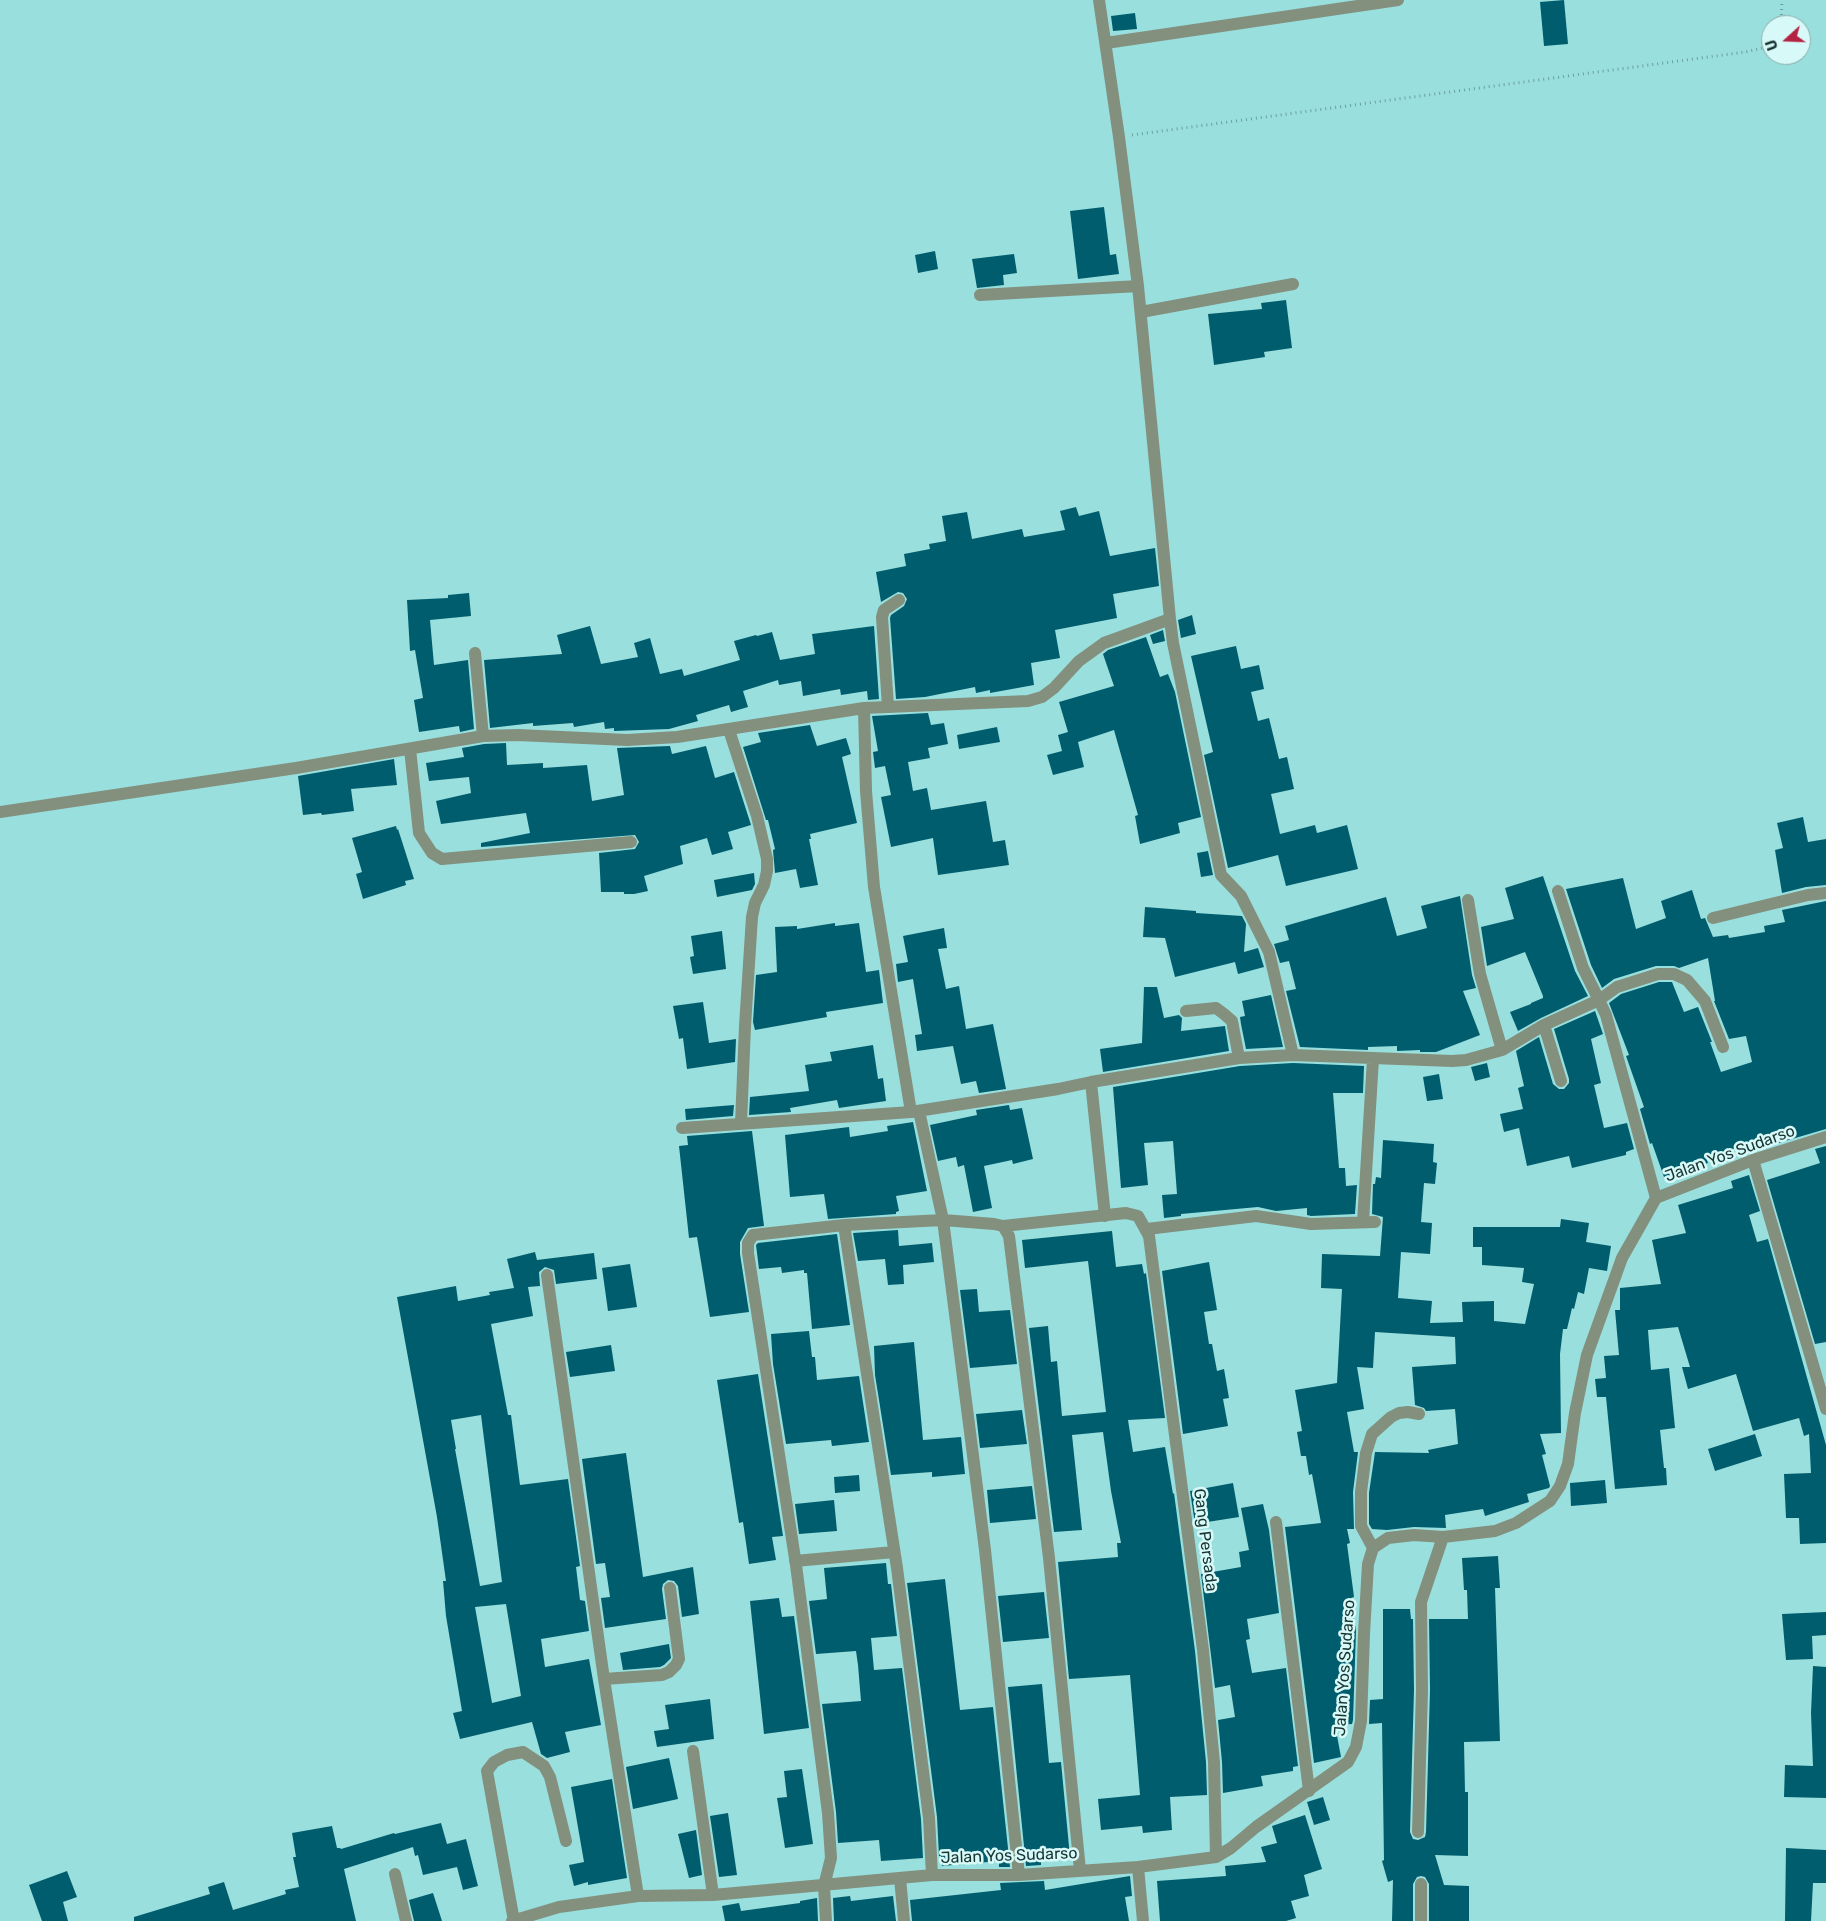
<!DOCTYPE html>
<html>
<head>
<meta charset="utf-8">
<style>
	body { margin:0 }
	#map { position:relative; width:1826px; height:1921px; overflow:hidden; background:#99dfde; font-family:Rubik,sans-serif }
	canvas { display:block }
	.north { position:absolute; left:1761px; top:15px; width:50px; height:50px; box-sizing:border-box; background:#d7f9f8; border:1px solid #8babaa; border-radius:50%; rotate:250deg; font-size:14px; font-weight:700; line-height:20px; text-align:center; color:#183534 }
	.north::after { content:''; display:block; margin:auto; width:18px; height:22px; background:#b52343; clip-path:polygon(50% 0,100% 100%,50% 72%,0 100%) }
</style>
</head>
<body>
<div id="map">
<canvas width="1826" height="1921"></canvas>
<div class="north">U</div>
</div>
<script>
const context = document.querySelector('canvas').getContext('2d');
context.lineJoin = 'round';
function paint(path, color) { context.fillStyle = color; context.fill(path, 'evenodd'); }
const poly = rows => new Path2D(rows.map(r => 'M' + r).join(''));
function trace(path, color, width, dash) { context.strokeStyle = color; context.lineWidth = width; context.lineCap = dash ? 'butt' : 'round'; context.setLineDash(dash || []); context.stroke(path); }
function drawText(font, color, halo, rows, align = 'center') {
  context.font = font + ' Rubik,sans-serif'; context.lineWidth = 5; context.setLineDash([]); context.textBaseline = 'middle'; context.strokeStyle = halo; context.fillStyle = color; for (const [text, x, y, turn = 0] of rows) {
    context.save(); context.translate(x, y); context.rotate((+turn || 0) * Math.PI / 180); context.textAlign = isNaN(turn) ? turn : align; if (halo) context.strokeText(text, 0, 0); context.fillText(text, 0, 0); context.restore();
  }
}
paint(poly([
	[1564,0,1568,44,1544,46,1540,2],
	[1135,13,1137,29,1113,31,1111,16],
	[1104,207,1110,255,1116,254,1119,274,1078,279,1070,211],
	[935,251,938,269,918,273,915,255],
	[1014,254,1017,273,1003,275,1004,285,977,288,972,259],
	[1286,300,1292,348,1264,352,1265,357,1214,365,1208,314,1262,309,1261,303],
	[1076,507,1079,516,1099,511,1110,556,1155,548,1159,586,1113,594,1117,618,1055,630,1060,658,1031,663,1034,685,990,693,990,690,976,693,975,687,925,697,896,699,890,618,891,615,904,606,907,599,903,593,898,592,881,602,876,572,906,566,904,554,930,549,929,544,946,541,942,516,967,512,972,539,1022,529,1024,537,1065,530,1060,511],
	[469,593,471,616,430,620,434,665,468,660,474,729,460,732,459,726,419,732,414,700,423,698,415,650,410,651,407,600,448,598,448,595],
	[1192,615,1196,634,1181,638,1178,620],
	[590,626,601,664,638,657,634,643,650,638,660,674,682,669,684,676,740,660,734,641,756,635,757,636,772,632,780,660,815,654,812,634,874,626,879,699,868,700,867,691,841,695,840,689,803,696,801,681,779,685,778,680,743,691,748,707,731,712,729,705,696,715,698,721,669,729,614,731,614,728,605,729,604,722,574,727,573,723,533,726,533,723,490,728,484,660,562,654,557,635],
	[1163,630,1165,641,1153,644,1150,635],
	[1146,637,1160,677,1168,674,1175,692,1201,817,1178,823,1180,833,1140,844,1135,816,1138,815,1114,730,1078,742,1084,767,1053,775,1047,755,1062,751,1058,735,1068,732,1059,702,1114,686,1103,654,1108,650],
	[1236,646,1241,669,1259,665,1264,689,1251,692,1258,721,1269,718,1279,759,1287,757,1294,789,1271,794,1280,834,1315,825,1317,833,1347,825,1358,869,1286,886,1278,855,1228,868,1204,755,1213,752,1191,656],
	[928,713,931,725,944,723,948,744,928,748,930,758,908,762,913,791,927,788,931,810,986,801,993,842,1005,840,1009,865,938,875,933,838,891,847,881,797,891,795,885,766,875,768,873,752,878,751,872,716],
	[810,725,817,746,846,738,851,754,842,757,857,823,810,834,811,839,809,839,818,885,800,888,796,869,775,873,773,850,775,849,768,820,766,820,743,747,761,742,758,733],
	[997,727,1000,742,959,749,957,735],
	[506,743,507,765,543,763,543,768,587,765,592,801,624,795,617,748,670,746,672,754,706,746,715,778,734,772,751,825,728,832,733,849,712,855,707,838,680,846,683,864,644,876,648,891,634,894,624,894,624,892,601,892,599,853,635,849,639,842,635,835,481,847,481,843,530,833,526,813,441,824,436,801,471,793,469,777,429,781,426,763,464,757,462,748,484,744],
	[394,759,397,785,351,789,354,811,322,815,321,813,303,815,298,776],
	[1803,817,1808,842,1826,839,1826,885,1806,887,1782,893,1775,850,1783,848,1777,823],
	[396,826,397,830,398,829,414,879,405,881,406,885,363,899,356,874,362,872,352,838],
	[1208,851,1213,875,1201,877,1197,853],
	[754,873,755,884,752,890,717,897,714,880],
	[1543,876,1575,971,1588,996,1541,1018,1518,1031,1510,1012,1531,1004,1531,1003,1543,998,1543,996,1525,952,1487,966,1481,927,1514,919,1505,888],
	[1623,878,1636,929,1666,918,1661,901,1692,890,1701,919,1705,918,1713,937,1728,935,1729,938,1765,932,1764,926,1785,922,1782,910,1826,901,1826,1129,1744,1153,1742,1146,1706,1158,1708,1163,1664,1177,1652,1143,1650,1144,1640,1109,1644,1107,1626,1056,1629,1055,1609,1003,1621,994,1659,982,1672,982,1684,1012,1698,1007,1712,1042,1710,1042,1721,1072,1752,1062,1746,1036,1729,1039,1714,1001,1715,1001,1708,958,1679,968,1674,966,1656,966,1614,979,1602,988,1591,965,1566,889],
	[1460,896,1472,975,1476,988,1463,991,1480,1035,1436,1052,1420,1052,1420,1050,1397,1051,1397,1046,1368,1047,1368,1050,1300,1047,1286,991,1296,989,1289,961,1280,963,1274,944,1289,940,1285,926,1386,897,1397,936,1427,928,1421,906],
	[1145,907,1196,911,1196,913,1242,916,1246,924,1244,952,1258,948,1264,967,1238,974,1235,962,1175,977,1165,938,1143,937],
	[835,923,835,926,859,923,866,972,879,970,883,1003,826,1012,827,1017,755,1030,753,1022,756,975,777,972,775,927,797,926,797,929],
	[944,928,947,948,938,949,946,989,959,986,966,1029,993,1024,1006,1089,979,1093,976,1081,961,1084,953,1046,917,1051,915,1035,922,1034,913,979,898,982,896,964,908,962,903,936],
	[722,931,726,969,693,974,690,957,694,956,691,936],
	[1144,987,1157,987,1164,1018,1179,1015,1182,1018,1181,1031,1225,1026,1229,1051,1103,1072,1100,1049,1142,1043],
	[1271,995,1283,1047,1246,1049,1241,1024,1240,1017,1245,1016,1242,1001],
	[703,1002,709,1043,736,1039,735,1062,687,1069,683,1038,679,1039,673,1006],
	[1595,1011,1603,1034,1591,1039,1601,1083,1594,1085,1604,1128,1627,1123,1634,1149,1626,1152,1626,1155,1572,1168,1569,1156,1527,1166,1519,1128,1504,1132,1500,1114,1523,1109,1518,1088,1524,1086,1516,1051,1539,1037,1553,1084,1559,1089,1564,1089,1569,1083,1569,1079,1554,1029],
	[873,1045,878,1079,883,1078,886,1101,839,1108,837,1100,790,1108,791,1112,749,1115,750,1097,809,1091,805,1065,832,1061,830,1052],
	[1293,1063,1364,1066,1363,1093,1333,1093,1339,1168,1345,1168,1346,1186,1357,1185,1355,1214,1311,1216,1307,1215,1307,1208,1276,1211,1258,1207,1181,1214,1181,1216,1164,1218,1162,1195,1177,1194,1173,1141,1144,1143,1148,1185,1121,1188,1113,1087,1240,1066],
	[1487,1063,1490,1077,1475,1081,1471,1067],
	[1439,1074,1443,1099,1427,1101,1423,1077],
	[734,1105,733,1116,686,1120,685,1109],
	[1009,1105,1010,1110,1022,1108,1033,1159,1013,1164,1012,1160,984,1166,992,1208,973,1212,964,1165,958,1167,956,1157,938,1161,930,1125,977,1115,976,1110],
	[913,1122,927,1191,896,1196,899,1211,896,1212,896,1214,828,1219,824,1194,790,1197,785,1135,849,1127,850,1137,888,1131,887,1126],
	[752,1131,764,1226,748,1228,740,1242,740,1254,749,1312,710,1317,697,1237,689,1238,679,1146,688,1145,687,1136],
	[1383,1140,1434,1144,1433,1162,1437,1163,1435,1184,1424,1183,1421,1222,1432,1223,1430,1254,1401,1252,1398,1298,1432,1301,1430,1323,1463,1322,1462,1302,1494,1301,1494,1321,1525,1324,1534,1284,1522,1282,1524,1268,1482,1265,1482,1247,1473,1247,1473,1227,1560,1227,1561,1219,1589,1223,1586,1242,1611,1246,1607,1271,1589,1268,1584,1294,1578,1292,1574,1309,1572,1308,1567,1329,1563,1329,1560,1354,1561,1433,1540,1434,1546,1454,1542,1455,1550,1486,1549,1488,1527,1494,1529,1502,1485,1516,1483,1509,1445,1515,1446,1528,1414,1527,1387,1530,1372,1529,1369,1524,1369,1493,1375,1452,1429,1453,1428,1450,1458,1444,1455,1409,1426,1411,1424,1408,1415,1405,1412,1367,1456,1364,1455,1337,1375,1332,1373,1368,1357,1367,1364,1409,1347,1412,1354,1452,1358,1452,1353,1492,1354,1529,1347,1529,1350,1543,1347,1544,1354,1597,1351,1598,1356,1631,1353,1720,1352,1724,1335,1725,1341,1757,1314,1763,1285,1527,1321,1523,1312,1474,1309,1475,1306,1456,1301,1456,1297,1432,1302,1431,1295,1390,1337,1383,1342,1289,1321,1288,1322,1254,1380,1256,1383,1217,1372,1214,1373,1184,1375,1184,1376,1177,1381,1178],
	[1826,1146,1826,1342,1815,1344,1767,1180,1820,1163,1815,1149],
	[1749,1175,1760,1211,1749,1215,1757,1242,1768,1239,1826,1445,1826,1543,1800,1544,1799,1518,1786,1518,1784,1474,1811,1473,1809,1434,1804,1436,1799,1418,1753,1431,1736,1374,1688,1389,1682,1367,1690,1367,1678,1327,1648,1330,1651,1370,1669,1368,1675,1428,1660,1430,1664,1468,1666,1468,1667,1485,1615,1489,1606,1397,1597,1397,1595,1379,1606,1378,1604,1356,1619,1355,1615,1310,1620,1310,1620,1288,1661,1284,1652,1240,1686,1233,1678,1205,1733,1188,1731,1181],
	[898,1230,899,1246,932,1243,934,1262,903,1265,904,1284,888,1285,885,1259,858,1261,853,1233],
	[1112,1231,1116,1267,1142,1264,1144,1274,1146,1273,1165,1418,1128,1420,1133,1452,1165,1447,1173,1494,1174,1493,1195,1651,1206,1762,1207,1795,1170,1797,1172,1830,1143,1833,1142,1826,1101,1830,1098,1799,1140,1795,1130,1675,1069,1679,1058,1562,1118,1557,1117,1543,1121,1543,1111,1491,1103,1432,1072,1435,1082,1530,1054,1532,1029,1328,1048,1326,1051,1362,1057,1361,1062,1416,1106,1412,1088,1261,1025,1268,1022,1240],
	[837,1234,850,1325,812,1329,807,1273,804,1273,804,1270,782,1273,781,1267,759,1269,756,1245,758,1243],
	[535,1252,537,1260,594,1253,597,1279,556,1284,554,1270,545,1267,539,1272,540,1286,528,1287,533,1316,491,1324,508,1415,511,1415,520,1485,568,1479,580,1566,576,1567,580,1600,585,1601,589,1631,541,1639,545,1667,589,1659,601,1725,565,1732,570,1752,547,1758,541,1754,532,1722,460,1739,453,1713,462,1711,446,1616,443,1581,446,1581,437,1517,397,1297,456,1286,458,1301,490,1295,489,1292,514,1288,507,1259],
	[481,1415,502,1582,480,1586,455,1449,456,1449,451,1420],
	[506,1604,521,1696,492,1703,475,1607],
	[1209,1262,1217,1310,1204,1312,1209,1344,1212,1344,1217,1371,1224,1369,1229,1398,1223,1399,1228,1426,1183,1434,1162,1271],
	[630,1264,637,1307,608,1311,602,1268],
	[977,1289,979,1312,1010,1310,1017,1364,970,1368,960,1290],
	[809,1331,812,1357,815,1357,817,1380,859,1376,869,1442,832,1446,831,1440,786,1444,773,1364,771,1334],
	[914,1342,923,1440,961,1437,965,1474,932,1477,932,1472,891,1475,875,1375,874,1346],
	[611,1345,615,1371,570,1377,566,1352],
	[758,1374,783,1536,772,1537,776,1560,749,1564,743,1522,739,1523,717,1380],
	[1022,1410,1027,1444,980,1448,976,1414],
	[1755,1434,1762,1456,1715,1471,1708,1449],
	[626,1453,643,1577,693,1567,699,1614,682,1617,678,1586,674,1581,668,1580,663,1584,662,1589,666,1619,605,1628,601,1598,610,1597,605,1563,596,1564,582,1459],
	[859,1475,860,1491,835,1493,834,1477],
	[1605,1480,1607,1503,1571,1506,1570,1483],
	[1233,1483,1239,1517,1195,1524,1190,1491],
	[1032,1486,1036,1519,990,1523,987,1490],
	[834,1500,837,1531,799,1534,795,1504],
	[1263,1504,1269,1530,1279,1613,1247,1619,1250,1639,1246,1640,1252,1673,1286,1668,1298,1766,1293,1767,1293,1771,1261,1776,1263,1786,1223,1793,1222,1762,1218,1720,1235,1717,1230,1685,1215,1688,1201,1574,1241,1567,1239,1552,1249,1550,1241,1508],
	[1498,1556,1500,1588,1495,1588,1500,1741,1464,1742,1465,1792,1468,1792,1468,1856,1435,1855,1444,1885,1469,1886,1469,1921,1429,1921,1429,1884,1425,1877,1421,1876,1417,1877,1413,1884,1413,1921,1392,1921,1393,1880,1388,1882,1382,1861,1384,1860,1382,1723,1369,1724,1370,1700,1383,1699,1383,1609,1410,1609,1411,1619,1413,1619,1414,1690,1410,1832,1413,1839,1418,1840,1425,1837,1426,1832,1430,1690,1429,1619,1468,1619,1467,1590,1464,1590,1462,1558],
	[886,1563,888,1584,891,1584,897,1636,871,1638,874,1670,902,1668,921,1819,923,1858,881,1861,879,1840,838,1843,836,1812,822,1704,861,1701,858,1665,856,1651,816,1654,809,1601,827,1599,824,1568],
	[945,1579,960,1710,993,1707,1010,1867,999,1867,999,1861,942,1866,941,1856,939,1856,937,1817,907,1583],
	[1044,1592,1049,1638,1003,1642,998,1596],
	[779,1598,782,1617,794,1616,809,1728,764,1734,750,1601],
	[1826,1612,1826,1635,1812,1636,1813,1659,1786,1660,1782,1614],
	[669,1644,671,1658,664,1665,660,1667,623,1670,620,1653],
	[1813,1666,1826,1667,1826,1798,1784,1797,1785,1765,1813,1766,1811,1713],
	[1042,1684,1049,1763,1061,1762,1070,1857,1041,1860,1041,1865,1026,1866,1008,1687],
	[710,1699,714,1739,657,1747,654,1731,669,1729,665,1705],
	[669,1758,678,1799,633,1809,626,1767],
	[802,1769,813,1844,785,1848,777,1798,787,1797,784,1771],
	[612,1779,627,1878,588,1885,588,1882,574,1886,569,1865,584,1862,571,1787],
	[1323,1797,1330,1820,1314,1825,1307,1802],
	[728,1813,737,1875,719,1877,710,1816],
	[1305,1815,1322,1869,1304,1875,1309,1896,1291,1901,1296,1918,1286,1921,1160,1921,1157,1881,1226,1876,1225,1866,1266,1862,1261,1847,1277,1843,1272,1826],
	[441,1823,447,1844,466,1839,478,1886,463,1890,457,1867,423,1875,418,1855,415,1856,413,1847,344,1869,356,1921,134,1921,134,1917,210,1894,208,1887,224,1882,233,1910,286,1894,285,1890,299,1887,293,1857,296,1857,292,1833,332,1826,337,1848,340,1848,341,1849,394,1833,395,1834],
	[696,1830,702,1875,689,1878,678,1834],
	[1786,1848,1826,1850,1826,1883,1813,1883,1811,1921,1785,1921],
	[67,1871,77,1897,63,1902,68,1921,42,1921,29,1885],
	[1130,1876,1132,1896,1125,1897,1129,1921,912,1921,910,1900,1001,1890,1000,1883,1044,1881,1045,1890],
	[433,1893,442,1921,414,1921,409,1900],
	[850,1896,851,1901,893,1896,896,1921,834,1921,833,1898],
	[817,1898,818,1921,725,1921,722,1906,739,1903,741,1911,800,1903,800,1901]
]), '#005d6d');
trace(poly([
	[1781,25,1782,0],
	[1132,135,1745,52,1767,47,1771,45]
]), '#6aa1a0', 3, [1, 4]);
trace(poly([
	[1106,43,1398,0],
	[980,295,1138,286],
	[1141,312,1293,284],
	[1170,619,1173,643,1221,875,1241,896,1269,952,1293,1055,1452,1061,1466,1060,1502,1050,1544,1025,1599,1000,1606,1015,1656,1198],
	[475,653,483,736],
	[888,707,882,617,884,610,899,600],
	[864,708,866,791,874,887,911,1112,1058,1089,1091,1082,1239,1058,1293,1055],
	[729,730,757,816,767,859,767,871,764,885,755,903,752,917,745,1026,741,1123],
	[410,749,419,833,432,853,442,859,631,842],
	[0,812,296,768,483,736,518,735,627,740,677,737,864,708,1028,701,1042,697,1054,688,1079,661,1104,643,1170,619,1138,286,1119,137,1099,0],
	[1558,891,1583,968,1599,1000,1617,987,1658,974,1674,974,1687,980,1705,1001,1723,1047],
	[1468,900,1480,974,1502,1050],
	[1713,918,1808,895,1826,893],
	[1186,1011,1216,1008,1224,1014,1232,1021,1239,1058],
	[1544,1025,1561,1081],
	[1091,1082,1105,1216],
	[919,1111,943,1220,985,1550,1019,1875],
	[682,1128,911,1112],
	[1753,1160,1826,1409],
	[1363,1222,1373,1059],
	[844,1225,897,1568,929,1818,932,1875],
	[1003,1226,1126,1213,1138,1216,1149,1236,1203,1650,1214,1762,1216,1857],
	[1147,1229,1256,1216,1311,1224,1375,1222],
	[547,1275,604,1679,638,1896],
	[1276,1522,1309,1791],
	[1373,1548,1361,1526,1361,1492,1366,1453,1372,1434,1391,1417,1399,1413,1408,1412,1419,1414],
	[795,1561,894,1552],
	[604,1679,662,1675,669,1672,676,1665,679,1659,670,1588],
	[693,1751,713,1895],
	[1418,1832,1422,1690,1421,1602,1443,1537],
	[1138,1867,1143,1921],
	[395,1874,406,1921],
	[900,1878,904,1921],
	[512,1921,559,1907,638,1896,713,1895,932,1875,1019,1875,1138,1867,1216,1857,1231,1848,1256,1827,1348,1762,1356,1747,1361,1721,1364,1634,1368,1564,1373,1548,1388,1538,1414,1535,1443,1537,1495,1531,1516,1523,1550,1501,1560,1486,1568,1464,1575,1413,1587,1355,1622,1258,1656,1198,1753,1160,1826,1137],
	[514,1921,487,1771,494,1762,507,1755,523,1752,544,1766,550,1777,566,1841],
	[826,1921,824,1886,831,1858,828,1813,796,1565,748,1253,748,1243,753,1235,844,1225,943,1220,994,1224,1003,1226,1009,1236,1049,1558,1080,1870],
	[1421,1921,1421,1884]
]), '#83907d', 12);
drawText('16px', '#183534', '#d7f9f8', [
	["Jalan Yos Sudarso",1730,1154,-20],
	["Gang Persada",1205,1540,83],
	["Jalan Yos Sudarso",1345,1668,-86],
	["Jalan Yos Sudarso",1009,1856,-2]
]);
</script>
</body>
</html>
